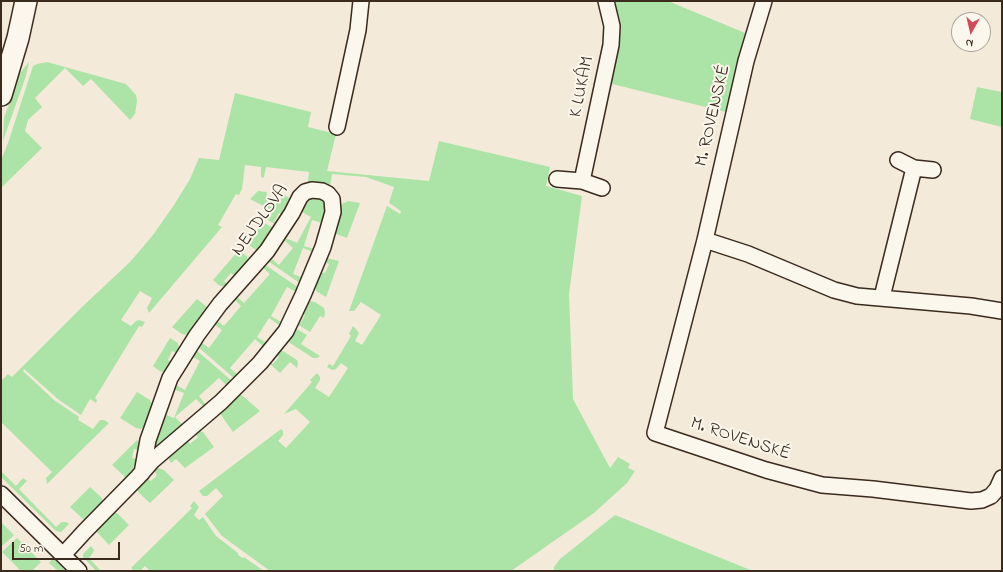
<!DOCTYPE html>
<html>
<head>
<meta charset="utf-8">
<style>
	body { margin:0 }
	#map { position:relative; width:1003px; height:572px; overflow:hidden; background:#f4ead9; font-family:"Indie Flower",sans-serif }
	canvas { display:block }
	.frame { position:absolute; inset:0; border:2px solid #3b2a1e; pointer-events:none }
	.north { position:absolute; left:951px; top:12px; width:40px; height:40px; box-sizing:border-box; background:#fbf7ec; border:1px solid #aea59a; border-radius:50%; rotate:188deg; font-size:11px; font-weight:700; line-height:16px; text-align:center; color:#3b2a1e }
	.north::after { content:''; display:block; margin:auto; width:14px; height:18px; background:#d1495b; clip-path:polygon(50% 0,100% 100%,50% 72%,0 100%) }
	.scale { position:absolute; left:12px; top:542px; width:108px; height:18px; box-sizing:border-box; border:2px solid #3b2a1e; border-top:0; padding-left:5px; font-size:12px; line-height:14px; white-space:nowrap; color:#3b2a1e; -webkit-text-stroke:3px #fbf7ec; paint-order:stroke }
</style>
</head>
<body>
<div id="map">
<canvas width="1003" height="572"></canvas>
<div class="frame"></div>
<div class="north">N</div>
<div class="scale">50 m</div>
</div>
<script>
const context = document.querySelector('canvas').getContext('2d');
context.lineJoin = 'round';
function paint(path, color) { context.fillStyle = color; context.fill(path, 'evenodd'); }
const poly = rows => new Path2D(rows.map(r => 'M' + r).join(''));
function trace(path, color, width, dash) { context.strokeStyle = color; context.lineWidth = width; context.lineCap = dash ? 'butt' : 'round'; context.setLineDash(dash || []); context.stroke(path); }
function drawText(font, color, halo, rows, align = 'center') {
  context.font = font + ' "Indie Flower",sans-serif'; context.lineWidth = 4; context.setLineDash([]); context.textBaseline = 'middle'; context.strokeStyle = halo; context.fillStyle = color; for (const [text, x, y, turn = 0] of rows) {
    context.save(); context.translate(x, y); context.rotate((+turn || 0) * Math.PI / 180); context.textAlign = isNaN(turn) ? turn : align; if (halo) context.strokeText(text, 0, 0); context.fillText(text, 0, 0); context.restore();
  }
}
paint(poly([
	[614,1,668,1,745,33,726,112,608,83,620,31,618,17],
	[29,62,26,76,3,141,4,118,20,73],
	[47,62,126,84,136,95,137,101,135,114,130,120,91,79,83,86,65,68,35,98,42,107,28,120,25,131,42,148,1,188,1,160,8,143,33,66,37,64],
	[977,87,1002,92,1002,127,970,119],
	[235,93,311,112,308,127,336,134,327,171,429,181,439,141,550,167,546,186,582,196,569,294,573,399,610,468,618,457,630,464,628,468,635,471,627,483,594,513,511,571,270,571,222,536,205,514,223,496,216,488,207,496,203,496,199,491,281,429,283,431,283,435,278,441,286,448,310,422,296,409,284,414,312,382,310,380,317,373,320,377,320,380,315,388,329,397,348,368,341,363,336,369,332,370,327,367,329,364,333,366,351,336,349,334,353,326,356,329,359,333,355,341,362,345,381,315,361,302,354,311,349,311,387,206,400,214,401,211,389,203,394,187,366,177,332,174,330,187,321,184,309,183,308,181,309,172,266,167,264,177,262,178,261,176,261,167,245,165,242,189,239,195,236,194,218,225,222,227,149,313,147,308,152,298,140,291,121,320,131,326,136,321,139,320,145,322,142,327,139,326,95,398,97,400,96,403,90,399,81,415,59,400,24,369,23,371,54,400,79,417,78,420,93,429,100,420,104,420,109,423,47,484,46,478,52,472,1,422,1,381,8,374,12,377,82,307,130,262,153,235,174,205,190,179,199,158,219,160],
	[258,191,267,192,266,198,281,199,282,193,289,198,290,202,283,215,279,213,274,222,278,224,278,226,266,219,271,210,250,199],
	[315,197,323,200,326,209,322,223,312,220,304,246,314,249,313,252,303,248,293,274,303,278,301,284,268,261,271,258,279,265,293,248,285,241,286,239,288,239,297,243,311,217,302,212,306,202],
	[348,201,360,203,347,238,336,234,334,229,342,204],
	[262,222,276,229,259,250,256,250,250,246,249,240,250,238,253,239],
	[238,251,247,256,248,262,235,276,231,273,224,281,228,284,226,286,220,286,213,280],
	[327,258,339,261,326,297,316,291,315,287,321,272,325,273,329,264,325,262],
	[264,264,299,288,298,293,287,287,271,316,281,322,279,325,269,318,257,337,267,343,264,347,255,339,230,368,239,376,235,379,197,346,201,342,209,348,222,330,214,324,216,320,224,326,241,306,234,299,236,296,244,303,270,274,262,267],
	[197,299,207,307,207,309,191,332,186,335,182,334,172,327],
	[310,301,315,302,324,308,325,313,324,318,320,316,310,332,295,323,296,322,300,324,305,315,301,313,307,303],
	[293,327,307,335,301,344,320,356,317,358,313,358,290,343,288,340],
	[170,338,178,343,179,349,177,353,172,351,168,360,172,362,166,371,161,372,153,366],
	[195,349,232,381,227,386,219,378,199,396,206,405,204,407,196,399,175,417,183,425,152,451,163,414,174,418,184,393,173,389,176,385,185,390,200,361,191,356],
	[279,351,283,351,297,360,298,364,297,368,290,362,280,373,268,362,268,361,273,364,279,357,275,353],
	[137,392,150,400,152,405,146,424,141,429,136,428,120,418],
	[241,395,244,397,260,411,233,432,221,415,221,411,237,396],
	[197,431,200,431,203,432,214,447,185,468,176,459,171,463,169,460,170,455,187,440,190,444,198,437,195,433],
	[137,440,139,443,139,450,134,449,132,458,137,459,131,472,128,477,125,477,112,465],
	[158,468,164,470,174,480,150,503,138,492,137,487,147,478,151,481,157,475,154,471],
	[1,471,16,486,23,478,27,481,19,489,56,527,62,522,66,522,69,524,61,532,56,531,1,477],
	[90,487,102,498,103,503,87,519,83,519,70,507],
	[194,501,199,507,194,515,199,520,203,517,216,536,238,553,238,555,243,558,244,557,264,571,150,571,145,566,140,571,134,571,131,568,192,508,190,506],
	[112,513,117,513,129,525,109,545,96,531],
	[615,515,681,542,753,571,554,571,554,567,560,559],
	[1,522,14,535,1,547],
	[17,538,41,562,32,571,21,571,2,552],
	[91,546,94,550,93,553,89,558,101,571,96,571,83,557,83,554],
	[53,558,66,571,58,571,49,563]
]), '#ace4a7');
const street = poly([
	[764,1,746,61,705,240,655,433,766,470,822,485,873,489,971,501,982,500,991,496,997,489,1002,478],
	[337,127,358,30,361,1],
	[898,160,914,168,933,170],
	[557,179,582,181,602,188],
	[582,181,611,45,612,26,606,1],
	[705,240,748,254,834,290,857,296,971,306,1002,311],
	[882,297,914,168],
	[1,494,79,571],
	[63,555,85,531,138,477,152,461,221,402,260,363,286,331,303,295,323,247,333,212,332,199,328,194,322,191,312,190,305,192,300,197,292,213,267,251,220,304,197,335,170,378,148,440,142,473]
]);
const secondary = poly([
	[1,95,18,38,26,1]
]);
trace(street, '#3b2a1e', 18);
trace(secondary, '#3b2a1e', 24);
trace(street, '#fbf7ec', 15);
trace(secondary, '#fbf7ec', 21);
drawText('18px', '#3b2a1e', '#fbf7ec', [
	["K LUKÁM",583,87,-78],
	["M. ROVENSKÉ",714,116,-77],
	["NEJDLOVA",261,221,-54],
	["M. ROVENSKÉ",740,440,18]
]);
</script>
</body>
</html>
